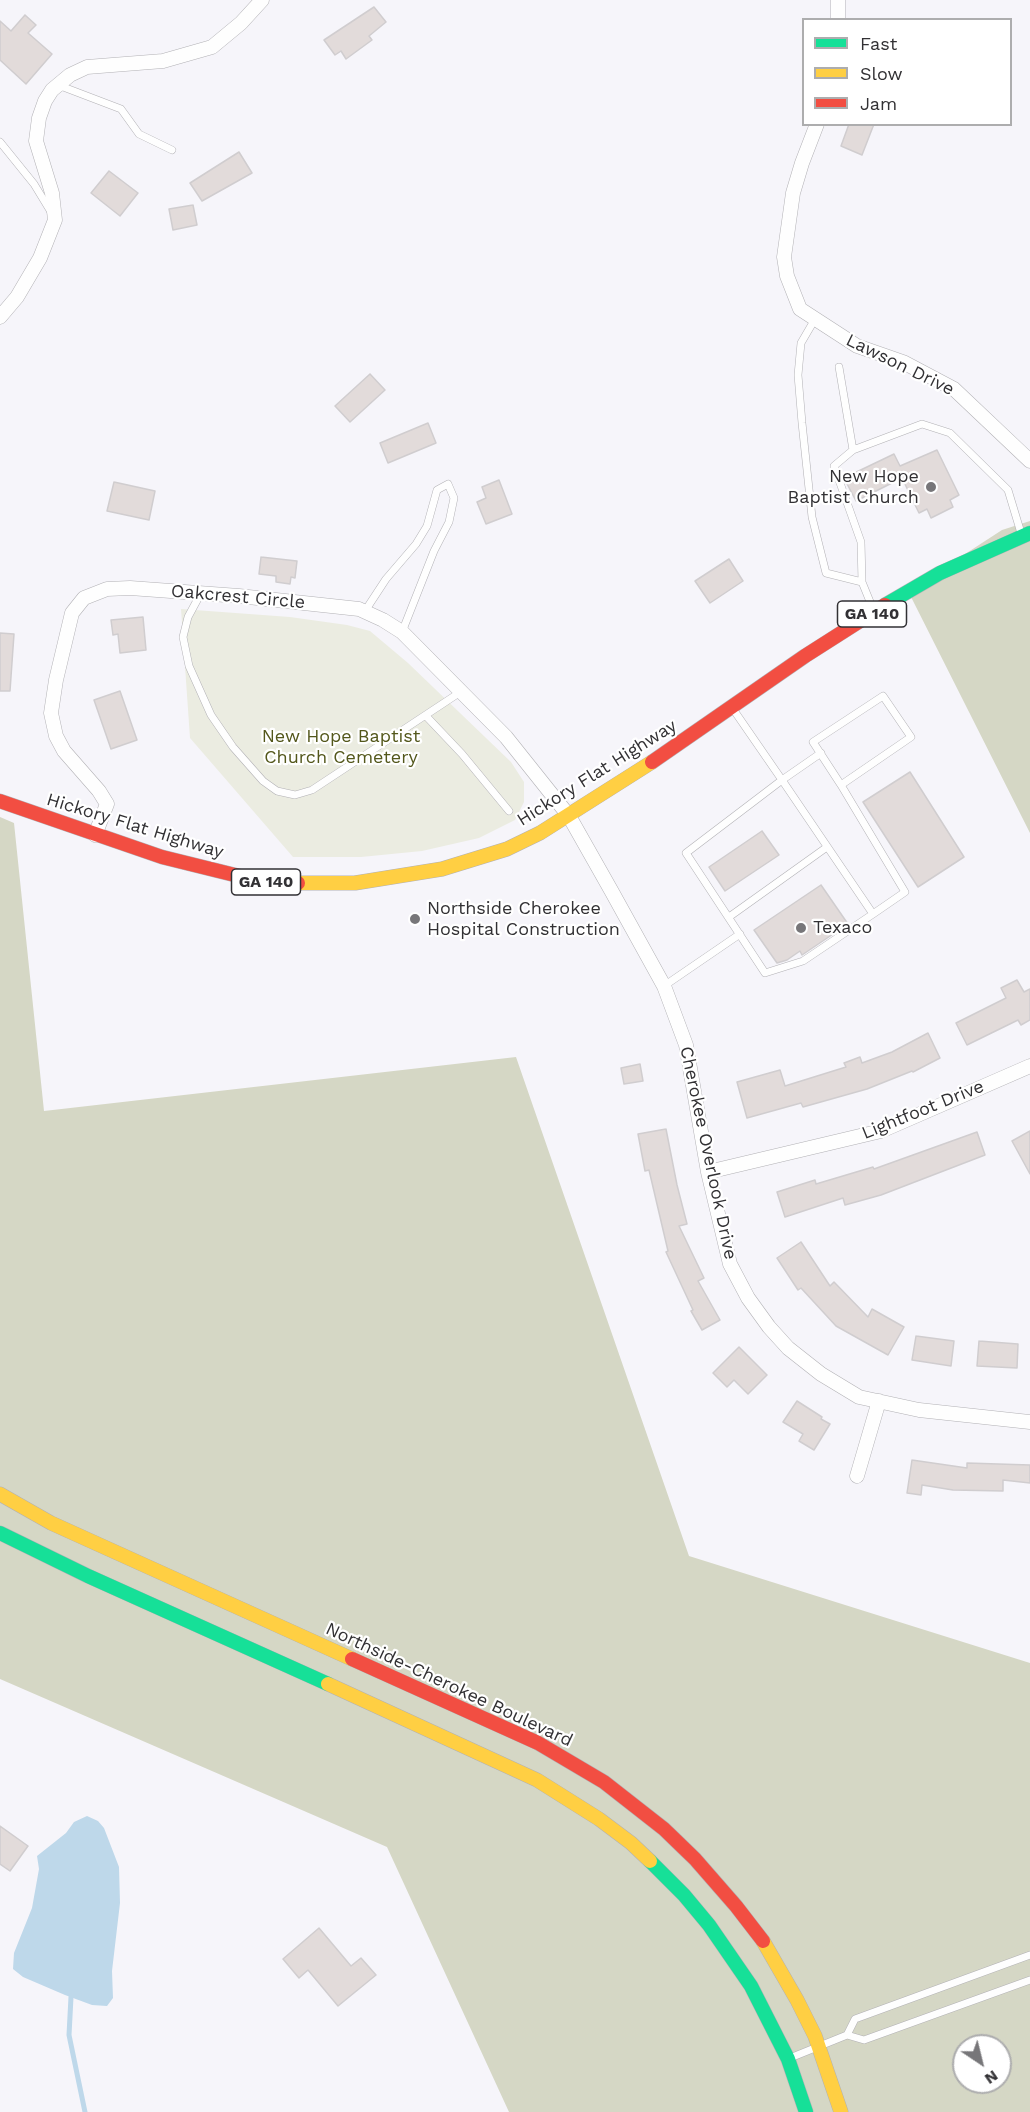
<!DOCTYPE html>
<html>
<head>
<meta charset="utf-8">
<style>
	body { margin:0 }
	#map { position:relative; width:1030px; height:2112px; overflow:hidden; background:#f6f5fa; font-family:"Work Sans",sans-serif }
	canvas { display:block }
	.legend { position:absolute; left:802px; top:18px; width:210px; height:108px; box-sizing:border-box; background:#fff; border:2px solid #adadae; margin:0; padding:8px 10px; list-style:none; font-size:18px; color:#323134 }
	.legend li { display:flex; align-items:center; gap:12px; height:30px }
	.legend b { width:30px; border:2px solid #adadae }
	.north { position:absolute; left:952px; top:2034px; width:60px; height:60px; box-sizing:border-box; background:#fff; border:2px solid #adadae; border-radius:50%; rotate:145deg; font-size:16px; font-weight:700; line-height:24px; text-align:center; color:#323134 }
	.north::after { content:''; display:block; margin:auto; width:21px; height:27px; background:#777679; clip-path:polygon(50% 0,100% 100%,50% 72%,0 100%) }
</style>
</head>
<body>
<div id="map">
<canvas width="1030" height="2112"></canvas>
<ul class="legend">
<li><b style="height:8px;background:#16e098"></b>Fast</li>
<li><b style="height:8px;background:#ffcf43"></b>Slow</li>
<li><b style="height:8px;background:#f24e42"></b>Jam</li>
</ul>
<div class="north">N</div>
</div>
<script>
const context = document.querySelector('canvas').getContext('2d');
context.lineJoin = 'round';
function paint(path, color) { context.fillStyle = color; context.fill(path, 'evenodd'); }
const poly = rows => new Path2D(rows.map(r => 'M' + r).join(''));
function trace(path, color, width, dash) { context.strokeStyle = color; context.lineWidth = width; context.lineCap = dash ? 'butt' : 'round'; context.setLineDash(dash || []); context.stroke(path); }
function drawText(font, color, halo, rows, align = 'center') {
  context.font = font + ' "Work Sans",sans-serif'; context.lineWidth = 4.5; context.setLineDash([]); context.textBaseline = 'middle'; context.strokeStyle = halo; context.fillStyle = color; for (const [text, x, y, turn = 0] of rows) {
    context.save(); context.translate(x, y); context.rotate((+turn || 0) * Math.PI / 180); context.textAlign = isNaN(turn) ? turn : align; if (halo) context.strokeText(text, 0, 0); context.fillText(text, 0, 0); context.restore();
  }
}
paint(poly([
	[181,609,290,617,347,625,370,631,408,663,511,762,524,782,524,802,515,820,479,838,422,851,361,857,293,857,190,738]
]), '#ebece1');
paint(poly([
	[1030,521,1030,833,908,591,1002,530],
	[0,817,14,823,44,1111,516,1057,689,1556,1030,1663,1030,2112,509,2112,387,1847,0,1679],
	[964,2046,1000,2046,1000,2082,964,2082]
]), '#d5d7c5');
paint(poly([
	[87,1816,98,1821,104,1828,119,1867,120,1903,112,1971,113,1998,107,2006,92,2005,65,1995,23,1977,13,1969,14,1953,32,1908,39,1869,37,1856,66,1833,74,1822]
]), '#bed8ea');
trace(poly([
	[71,1997,69,2035,85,2112]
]), '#bed8ea', 5);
const building = poly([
	[374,7,386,22,369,36,372,40,346,59,341,51,335,55,324,40,374,7],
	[25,15,36,25,28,33,52,54,26,84,0,60,0,21,11,31,25,15],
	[849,124,874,124,862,155,841,146,849,124],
	[239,152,252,173,202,201,190,183,239,152],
	[109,171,138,193,120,216,91,193,109,171],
	[193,205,197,225,173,230,169,209,193,205],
	[370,374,385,390,350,422,335,406,370,374],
	[428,423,436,443,388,463,380,443,428,423],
	[937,450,959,495,950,500,953,507,931,518,927,509,919,513,902,478,856,501,844,478,894,454,900,466,937,450],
	[499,480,512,514,486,524,477,502,486,498,482,487,499,480],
	[114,482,155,491,149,520,107,511,114,482],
	[261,557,297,561,295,578,291,577,290,584,276,582,276,576,259,574,261,557],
	[729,559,743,581,710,603,695,581,729,559],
	[143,617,146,650,120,653,118,634,113,635,111,620,143,617],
	[0,633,14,634,10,691,0,691,0,633],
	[120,691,137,740,111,749,94,700,120,691],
	[910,772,964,857,918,887,863,802,910,772],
	[762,831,779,855,725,891,709,867,762,831],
	[821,885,848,924,802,955,800,951,787,960,777,963,754,930,821,885],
	[1017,980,1024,992,1030,989,1030,1020,1021,1025,1018,1020,967,1045,956,1023,1006,998,1001,988,1017,980],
	[928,1033,940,1058,913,1072,912,1071,867,1089,803,1107,801,1103,747,1118,737,1082,780,1070,785,1086,846,1067,844,1063,860,1057,862,1063,892,1052,928,1033],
	[640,1064,643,1081,624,1084,621,1068,640,1064],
	[666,1129,677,1185,687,1224,679,1226,704,1278,698,1281,720,1320,702,1330,691,1311,693,1310,666,1252,668,1251,649,1170,645,1171,638,1134,666,1129],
	[1030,1131,1030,1174,1012,1141,1030,1131],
	[977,1132,985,1155,881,1195,845,1205,843,1198,785,1217,777,1192,815,1180,816,1184,873,1167,874,1169,977,1132],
	[801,1242,830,1286,834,1282,868,1317,872,1309,904,1327,888,1355,836,1326,801,1288,798,1290,777,1258,801,1242],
	[916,1336,954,1341,951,1366,912,1360,916,1336],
	[979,1341,1018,1344,1017,1368,977,1366,979,1341],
	[739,1347,767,1375,748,1394,734,1380,727,1387,713,1373,739,1347],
	[797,1401,822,1417,821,1419,830,1424,814,1450,799,1441,803,1434,783,1422,797,1401],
	[912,1460,967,1468,967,1463,1030,1465,1030,1483,1003,1480,1003,1491,953,1490,922,1485,921,1495,907,1493,912,1460],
	[0,1826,28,1846,10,1871,0,1864,0,1826],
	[319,1928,351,1966,361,1958,376,1975,338,2006,308,1970,299,1978,283,1959,319,1928]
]);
paint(building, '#e2dbda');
trace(building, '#d0cdcf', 1.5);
const lane = poly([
	[58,85,121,109,139,134,172,150],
	[0,142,34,184,51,212],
	[815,319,801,343,798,375,802,423,812,517,826,573,862,582],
	[839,367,853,450],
	[201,593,188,617,183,637,189,666,211,715,233,747,263,781,277,791,295,795,312,790,462,691],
	[873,609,862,582,861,542,834,466,853,450,922,424,950,433,1008,490,1021,533],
	[365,611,386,579,416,544,427,526,437,490,448,484,454,498,449,522,434,551,402,632],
	[733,709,782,780,873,914,803,961,765,973,686,853,782,780,821,753],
	[426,716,462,754,509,811],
	[841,785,813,742,883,696,911,737,841,785,905,892,873,914],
	[729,917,827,847],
	[664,986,740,934],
	[847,2035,855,2019,1030,1955],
	[790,2058,847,2035,864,2040,1030,1980]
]);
const street = poly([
	[838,0,838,20],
	[817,124,802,163,793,193,784,257,787,276,800,309,857,346,903,362,954,389,1030,461],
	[0,317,17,297,40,258,55,220,52,193,36,141,39,118,45,101,52,90,70,75,87,67,163,61,212,47,241,23,262,0],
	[95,835,107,804,99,791,64,751,56,736,51,713,56,680,72,613,84,598,107,589,130,588,239,596,359,609,383,620,402,632,506,737,569,816,612,892,664,986,686,1045,708,1172,730,1264,748,1298,769,1327,788,1348,821,1374,859,1397,919,1410,1030,1422],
	[708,1172,881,1131,1030,1066],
	[857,1476,879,1401]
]);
const fast = poly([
	[885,605,940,573,1030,533],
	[0,1533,88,1576,328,1684],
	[650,1861,684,1895,709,1925,751,1986,788,2059,806,2112]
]);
const slow = poly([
	[298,883,355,883,442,869,507,849,540,833,652,762],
	[0,1494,51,1523,352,1659],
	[328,1684,537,1780,599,1819,631,1843,650,1861],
	[763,1941,797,2000,815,2036,841,2112]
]);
const jam = poly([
	[652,762,805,656,885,605],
	[0,801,162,857,247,878,275,883,298,883],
	[352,1659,538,1743,604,1782,664,1829,695,1859,736,1906,763,1941]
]);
trace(lane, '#b2b1b5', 8);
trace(street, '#b2b1b5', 15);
trace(fast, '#b2b1b5', 15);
trace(slow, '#b2b1b5', 15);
trace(jam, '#b2b1b5', 15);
trace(lane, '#fefefe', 7);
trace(street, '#fefefe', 14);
trace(fast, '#16e098', 14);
trace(slow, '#ffcf43', 14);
trace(jam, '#f24e42', 14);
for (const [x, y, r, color] of [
	[931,487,6,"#777679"],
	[415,919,6,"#777679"],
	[801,928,6,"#777679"]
]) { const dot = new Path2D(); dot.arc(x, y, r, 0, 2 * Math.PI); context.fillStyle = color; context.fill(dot); trace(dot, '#fff', 2); }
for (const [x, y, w] of [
	[872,614,69],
	[266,882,69]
]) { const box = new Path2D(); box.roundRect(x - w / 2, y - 13, w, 26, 4.5); context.fillStyle = '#fff'; context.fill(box); trace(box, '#323134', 1.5); }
drawText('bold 16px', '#323134', null, [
	["GA 140",872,614],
	["GA 140",266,882]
]);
drawText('18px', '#323134', '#fff', [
	["Lawson Drive",900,365,26],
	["Oakcrest Circle",238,597,5],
	["Hickory Flat Highway",597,773,-32],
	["Hickory Flat Highway",135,826,17],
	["Lightfoot Drive",923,1110,-22],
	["Cherokee Overlook Drive",708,1153,78],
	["Northside-Cherokee Boulevard",449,1685,25]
]);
drawText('18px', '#323134', '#fff', [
	["New Hope",919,477,"right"],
	["Baptist Church",919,498,"right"],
	["Northside Cherokee",427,909],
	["Hospital Construction",427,930],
	["Texaco",813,928]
], 'left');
drawText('18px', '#53571b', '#fff', [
	["New Hope Baptist",341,737],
	["Church Cemetery",341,758]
]);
</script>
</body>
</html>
